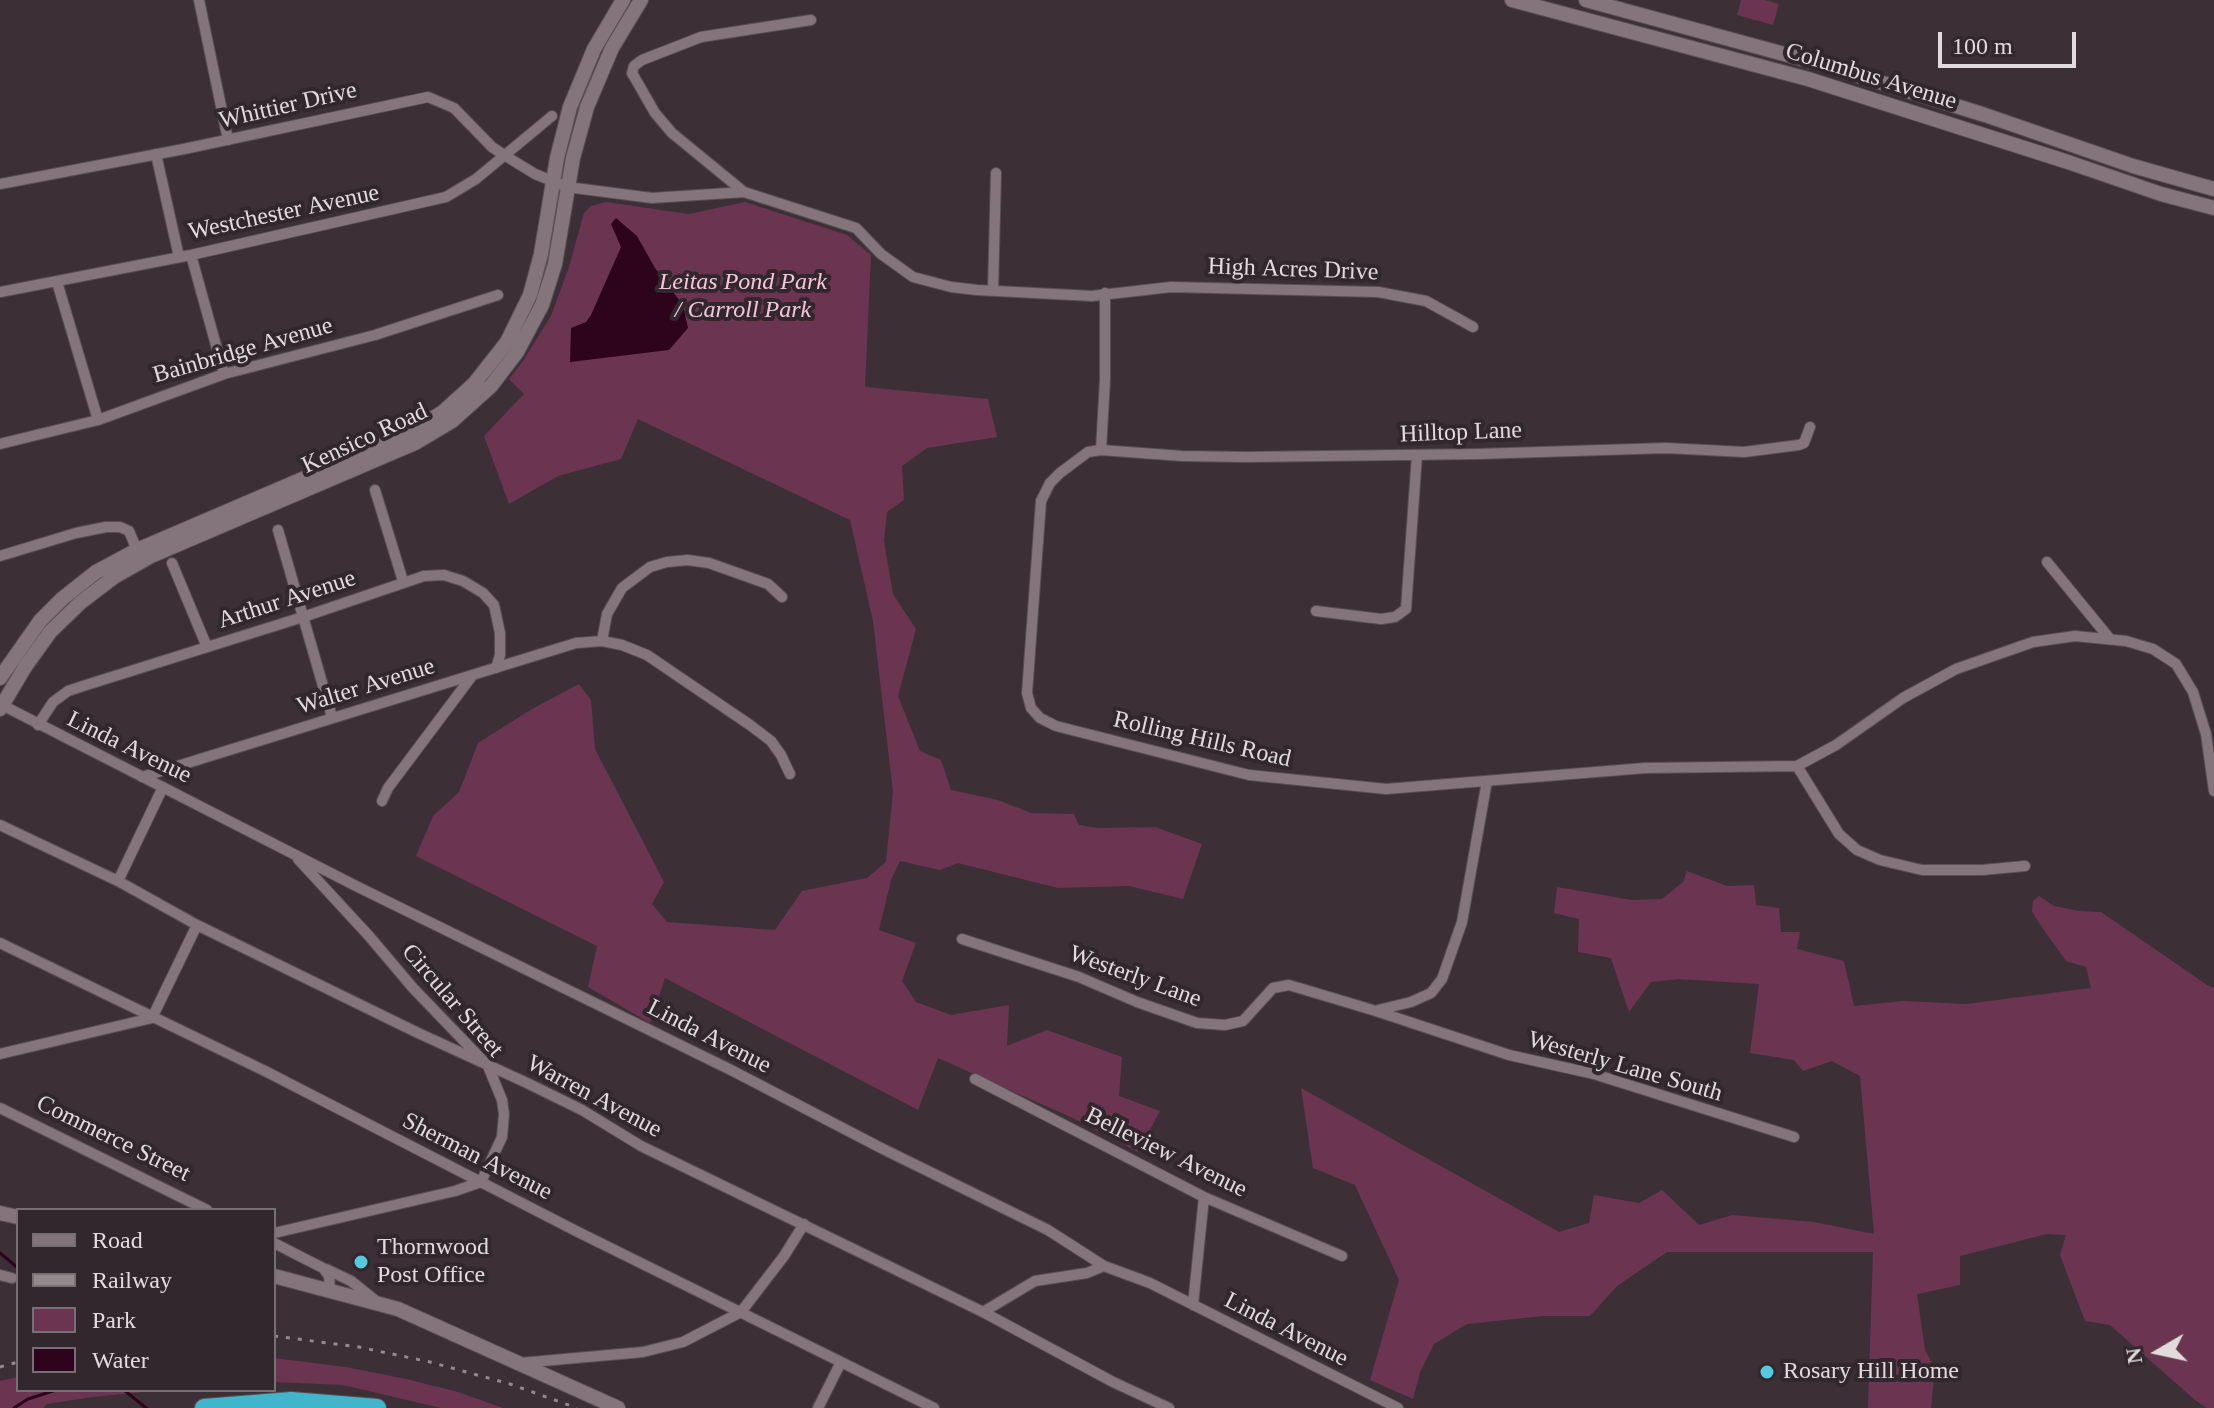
<!DOCTYPE html>
<html>
<head>
<meta charset="utf-8">
<style>
	body { margin:0 }
	#map { position:relative; width:2214px; height:1408px; overflow:hidden; background:#3c3036; font-family:Georgia,serif }
	canvas { display:block }
	.legend { position:absolute; left:16px; top:1208px; width:260px; height:184px; box-sizing:border-box; background:#31272c; border:2px solid #786f73; margin:0; padding:10px 14px; list-style:none; font-size:24px; color:#e2dbde }
	.legend li { display:flex; align-items:center; gap:16px; height:40px }
	.legend b { width:40px; border:2px solid #786f73 }
	.north { position:absolute; left:2118px; top:1312px; width:80px; height:80px; -webkit-text-stroke:6px #31272c; paint-order:stroke; rotate:261deg; font-size:22px; font-weight:700; line-height:32px; text-align:center; color:#e2dbde }
	.north::after { content:''; display:block; margin:auto; width:28px; height:36px; background:#e2dbde; clip-path:polygon(50% 0,100% 100%,50% 72%,0 100%) }
	.scale { position:absolute; left:1938px; top:32px; width:138px; height:36px; box-sizing:border-box; border:4px solid #e2dbde; border-top:0; padding-left:10px; font-size:24px; line-height:28px; white-space:nowrap; color:#e2dbde; -webkit-text-stroke:6px #31272c; paint-order:stroke }
</style>
</head>
<body>
<div id="map">
<canvas width="2214" height="1408"></canvas>
<ul class="legend">
<li><b style="height:10px;background:#83757b"></b>Road</li>
<li><b style="height:10px;background:#938a8e"></b>Railway</li>
<li><b style="height:22px;background:#6b3551"></b>Park</li>
<li><b style="height:22px;background:#2e041d"></b>Water</li>
</ul>
<div class="north">N</div>
<div class="scale">100 m</div>
</div>
<script>
const context = document.querySelector('canvas').getContext('2d');
context.lineJoin = 'round';
function paint(path, color) { context.fillStyle = color; context.fill(path, 'evenodd'); }
const poly = rows => new Path2D(rows.map(r => 'M' + r).join(''));
function trace(path, color, width, dash) { context.strokeStyle = color; context.lineWidth = width; context.lineCap = dash ? 'butt' : 'round'; context.setLineDash(dash || []); context.stroke(path); }
function drawText(font, color, halo, rows, align = 'center') {
  context.font = font + ' Georgia,serif'; context.lineWidth = 8; context.setLineDash([]); context.textBaseline = 'middle'; context.strokeStyle = halo; context.fillStyle = color; for (const [text, x, y, turn = 0] of rows) {
    context.save(); context.translate(x, y); context.rotate((+turn || 0) * Math.PI / 180); context.textAlign = isNaN(turn) ? turn : align; if (halo) context.strokeText(text, 0, 0); context.fillText(text, 0, 0); context.restore();
  }
}
paint(poly([
	[1741,0,1765,0,1779,4,1773,25,1737,15],
	[606,202,689,214,745,202,847,235,871,255,865,387,988,399,997,437,927,448,902,466,904,500,887,512,884,541,893,594,916,629,898,696,920,751,941,760,951,790,998,800,1031,813,1074,814,1079,825,1099,828,1155,827,1202,844,1183,899,1129,886,1058,888,958,863,940,870,900,861,891,880,879,930,916,943,902,981,916,1002,951,1015,1009,1005,1007,1046,1047,1030,1122,1057,1119,1096,1160,1111,1138,1152,1075,1119,938,1058,918,1110,665,978,650,1023,588,987,597,946,416,856,433,816,459,792,478,743,532,709,579,684,591,700,595,749,664,882,652,904,667,922,775,930,802,891,867,878,886,862,893,792,873,621,850,520,638,419,621,459,558,476,509,504,484,436,524,394,509,379,523,361,551,316,569,267,584,213,591,206],
	[1687,871,1727,886,1754,885,1756,905,1779,908,1781,932,1800,932,1797,949,1844,961,1854,1006,1904,1001,1966,1004,2091,988,2086,967,2066,961,2039,923,2032,911,2033,901,2039,896,2054,906,2079,911,2101,912,2210,987,2214,987,2214,1408,2207,1408,2195,1400,2110,1325,2085,1321,2060,1255,2066,1235,2047,1234,1960,1256,1960,1285,1917,1294,1925,1350,1935,1369,1931,1408,1868,1408,1873,1252,1667,1252,1617,1286,1590,1316,1543,1316,1467,1324,1434,1344,1420,1372,1413,1399,1370,1380,1399,1280,1355,1185,1313,1168,1301,1088,1559,1232,1589,1223,1594,1195,1639,1203,1662,1190,1699,1225,1732,1215,1814,1222,1874,1234,1860,1076,1832,1061,1803,1071,1794,1060,1750,1053,1759,984,1678,979,1651,982,1629,1012,1611,958,1578,952,1579,919,1554,913,1557,887,1632,900,1662,899,1683,882],
	[274,1358,346,1367,406,1379,458,1392,503,1408,441,1408,343,1385,274,1382],
	[18,1377,18,1390,163,1390,92,1397,47,1404,43,1408,0,1408,0,1381]
]), '#6b3551');
paint(poly([
	[616,218,637,236,655,268,683,305,688,328,669,350,570,362,571,328,586,322,591,315,621,247,611,224]
]), '#2e041d');
trace(poly([
	[0,1253,18,1268],
	[124,1390,146,1408],
	[14,1408,28,1399,56,1390]
]), '#2e041d', 3);
const street = poly([
	[199,0,228,140],
	[811,20,701,37,642,60,634,66,632,73,655,113,672,133,744,192,856,228,881,254,913,277,951,287,977,290,1092,296,1171,287,1378,292,1426,301,1473,327],
	[156,154,179,257],
	[0,184,184,149,428,97,454,108,492,147,504,155,535,174,567,187,652,198,744,192],
	[191,255,224,374],
	[57,282,98,420],
	[993,290,996,173],
	[0,292,191,255,446,197,476,179,552,116],
	[1810,427,1804,443,1799,445,1744,452,1666,448,1478,454,1246,457,1182,456,1101,450,1088,452,1060,473,1050,483,1041,501,1027,693,1031,708,1040,718,1056,726,1249,775,1386,789,1645,768,1797,766,1836,745,1903,698,1956,669,2033,642,2075,636,2126,641,2153,649,2176,664,2193,692,2206,734,2214,791],
	[0,444,98,420,224,374,375,335,498,295],
	[1101,450,1105,380,1105,293],
	[375,490,403,581],
	[278,530,332,717],
	[0,556,76,533,106,527,120,527,129,531,137,550],
	[2047,562,2110,639],
	[172,563,207,647],
	[1316,611,1381,619,1395,617,1406,609,1417,455],
	[602,641,607,614,622,588,650,567,667,562,688,560,709,563,768,584,782,597],
	[0,704,358,887,731,1070,883,1149,1048,1230,1104,1266,1150,1283,1398,1408],
	[38,725,53,702,68,691,83,686,303,617,424,576,444,575,463,581,483,593,494,605,500,633,500,655,496,668],
	[1797,766,1839,834,1857,850,1880,860,1922,870,1982,870,2025,866],
	[142,777,576,643,602,641,622,645,647,655,750,725,771,741,781,755,790,774],
	[382,801,388,788,472,676],
	[0,825,118,881,197,925,416,1032,527,1083,582,1110,641,1146,983,1312,1113,1382,1169,1408],
	[118,881,163,787],
	[962,939,1079,977,1137,1002,1197,1023,1225,1025,1243,1021,1273,988,1289,985,1376,1011,1509,1055,1594,1074,1794,1137],
	[0,943,267,1072,578,1232,934,1408],
	[1378,1010,1411,1002,1431,993,1442,979,1462,922,1487,781],
	[0,1054,152,1018,197,925],
	[975,1079,1204,1197,1342,1256],
	[0,1108,207,1210],
	[274,1233,455,1191,481,1182,502,1137,504,1114,502,1100,488,1066,413,988,369,936,298,859],
	[274,1243,323,1268,329,1276,330,1289],
	[326,1269,351,1281,376,1301],
	[0,1275,12,1278],
	[1193,1305,1204,1197],
	[983,1312,1035,1281,1087,1273,1104,1266],
	[520,1363,643,1352,683,1342,741,1312,784,1256,804,1224],
	[818,1408,841,1362]
]);
const secondary = poly([
	[1512,0,1808,79,2068,162,2161,194,2214,208],
	[1586,0,1828,66,1985,115,2133,166,2214,189],
	[0,678,40,621,63,598,96,572,137,550,405,435,443,412,474,384,507,342,530,295,541,254,557,158,570,107,594,49,623,0],
	[0,709,25,667,50,632,80,603,114,577,151,556,415,443,452,421,491,386,517,352,542,305,555,264,573,158,587,107,612,48,641,0],
	[0,1213,18,1217],
	[274,1276,398,1309,618,1408]
]);
const highway = poly([
	[204,1408,291,1401,377,1408]
]);
trace(street, '#584f53', 12);
trace(secondary, '#584f53', 16);
trace(highway, '#584f53', 20);
trace(street, '#83757b', 10);
trace(secondary, '#83757b', 14);
trace(highway, '#41b5cb', 18);
trace(poly([
	[274,1336,359,1347,430,1362,510,1384,577,1408],
	[0,1367,18,1362]
]), '#938a8e', 3, [4, 8]);
for (const [x, y, r, color] of [
	[361,1262,8,"#55cadf"],
	[1767,1372,8,"#55cadf"]
]) { const dot = new Path2D(); dot.arc(x, y, r, 0, 2 * Math.PI); context.fillStyle = color; context.fill(dot); trace(dot, '#31272c', 3); }
drawText('24px', '#e2dbde', '#31272c', [
	["Columbus Avenue",1871,77,17],
	["Whittier Drive",288,106,-13],
	["Westchester Avenue",284,213,-12],
	["High Acres Drive",1293,270,2],
	["Bainbridge Avenue",243,351,-16],
	["Hilltop Lane",1461,433,-2],
	["Kensico Road",365,439,-25],
	["Arthur Avenue",287,600,-18],
	["Walter Avenue",366,687,-17],
	["Rolling Hills Road",1202,740,13],
	["Linda Avenue",129,748,26],
	["Westerly Lane",1135,977,20],
	["Circular Street",452,1001,49],
	["Linda Avenue",709,1037,27],
	["Westerly Lane South",1625,1067,16],
	["Warren Avenue",594,1097,28],
	["Commerce Street",113,1139,26],
	["Belleview Avenue",1166,1153,26],
	["Sherman Avenue",477,1157,27],
	["Linda Avenue",1286,1330,27]
]);
drawText('italic 24px', '#f6c5dc', '#31272c', [
	["Leitas Pond Park",743,283],
	["/ Carroll Park",743,311]
]);
drawText('24px', '#e2dbde', '#31272c', [
	["Thornwood",377,1248],
	["Post Office",377,1276],
	["Rosary Hill Home",1783,1372]
], 'left');
</script>
</body>
</html>
